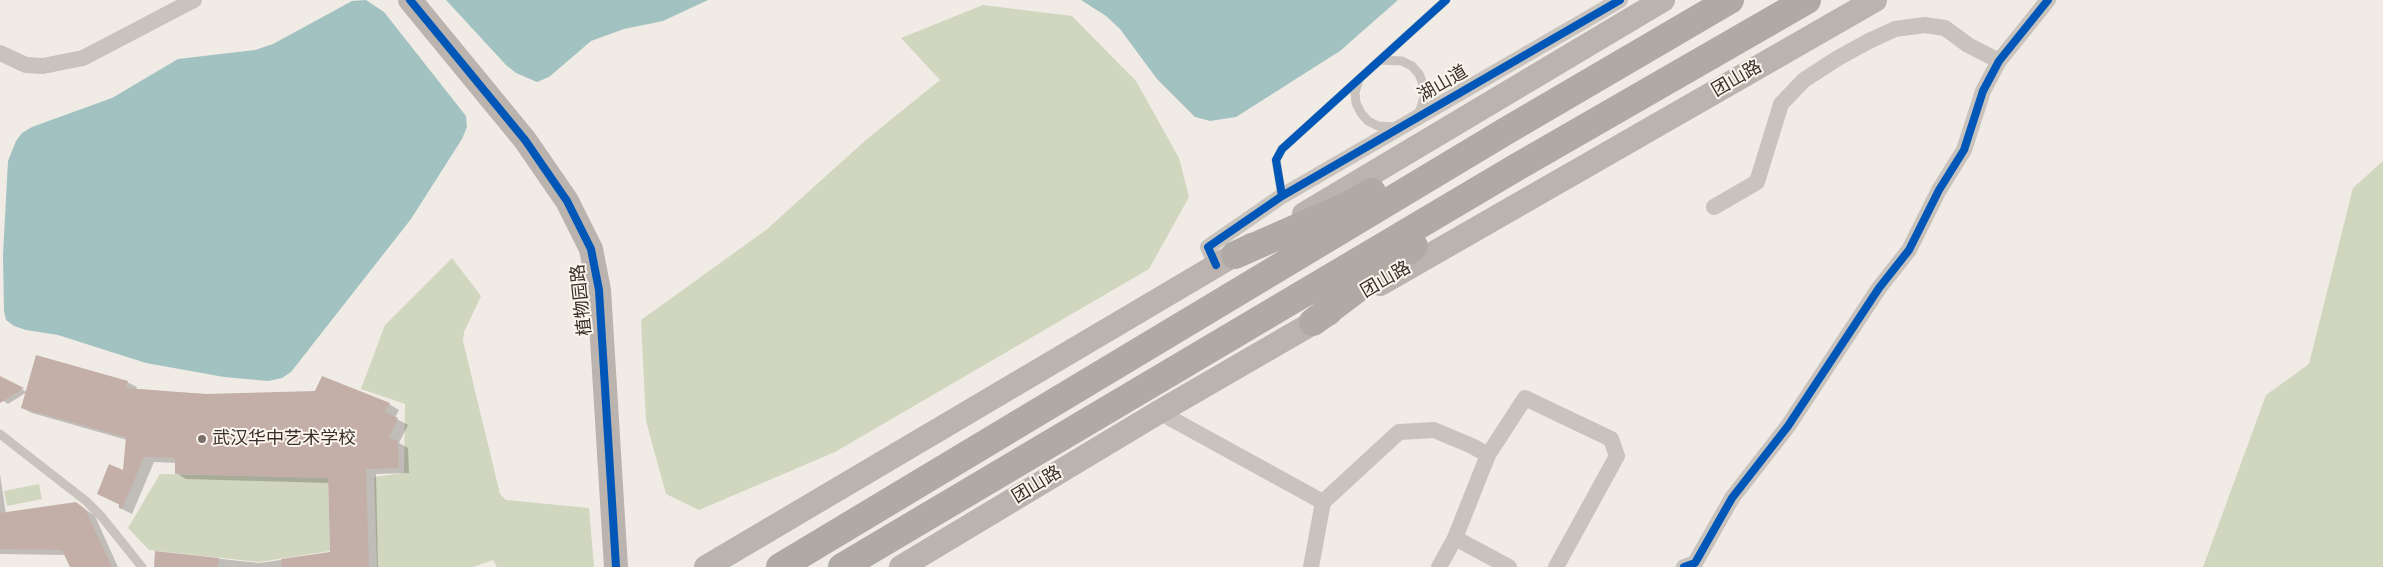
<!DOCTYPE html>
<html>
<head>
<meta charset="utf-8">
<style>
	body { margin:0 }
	canvas { display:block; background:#f0ebe5 }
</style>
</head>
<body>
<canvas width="2383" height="567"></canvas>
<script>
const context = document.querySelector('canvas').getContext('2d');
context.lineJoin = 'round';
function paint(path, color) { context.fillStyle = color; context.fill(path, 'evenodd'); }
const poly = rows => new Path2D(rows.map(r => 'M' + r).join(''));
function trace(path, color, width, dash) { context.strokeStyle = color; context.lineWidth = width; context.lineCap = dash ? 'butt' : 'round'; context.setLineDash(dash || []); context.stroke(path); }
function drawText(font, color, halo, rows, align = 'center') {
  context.font = font + ' Arial,"Noto Sans SC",sans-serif'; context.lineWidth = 4; context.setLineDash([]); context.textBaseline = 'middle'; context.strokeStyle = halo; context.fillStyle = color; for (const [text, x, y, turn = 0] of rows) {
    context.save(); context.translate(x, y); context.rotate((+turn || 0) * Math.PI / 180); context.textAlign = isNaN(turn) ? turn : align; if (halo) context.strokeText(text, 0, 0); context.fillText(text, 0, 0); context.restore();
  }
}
paint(poly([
	[983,5,1072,16,1136,81,1179,158,1189,197,1149,269,835,452,699,510,666,494,646,421,641,320,766,230,867,139,940,80,901,38],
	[2383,161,2383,567,2203,567,2266,395,2309,364,2353,188],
	[452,258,481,296,464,332,463,341,500,494,506,500,589,508,594,567,497,567,493,560,473,567,377,567,374,477,404,473,405,404,361,389,385,325],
	[160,474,328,478,330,551,259,562,149,550,128,528],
	[39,484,42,499,7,506,4,491]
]), '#d1d6bf');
paint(poly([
	[366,0,384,12,466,116,467,127,462,139,411,219,291,372,282,378,268,381,224,377,146,363,58,335,26,330,14,326,6,320,4,311,3,255,8,161,16,141,22,133,32,127,112,98,178,59,255,50,273,44,352,1],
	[446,0,708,0,663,21,624,29,591,41,549,77,537,82,516,73,506,65],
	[1081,0,1398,0,1340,51,1236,117,1210,121,1195,117,1157,79,1120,29,1106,16]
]), '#a1c2c1');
paint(poly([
	[2,379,27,392,127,382,137,387,136,390,389,404,399,410,395,418,408,425,399,443,408,448,409,473,376,474,378,567,157,567,156,552,259,563,331,553,330,483,186,479,176,473,176,463,154,462,132,514,120,508,120,505,98,494,124,472,127,440,32,413,22,408,27,392,8,404,0,399],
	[0,474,6,514,76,503,95,516,118,567,71,567,65,555,0,554]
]), '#0003');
paint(poly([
	[36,355,128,381,126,388,205,394,315,391,322,376,390,403,385,412,398,418,389,437,398,441,399,468,366,469,369,567,282,567,281,559,330,552,328,478,175,474,175,458,144,457,122,509,119,508,119,504,97,494,109,464,123,470,126,437,21,408],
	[0,376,24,388,0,403],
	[76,502,85,509,112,567,70,567,62,550,0,549,0,513],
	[155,551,219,558,218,567,154,567]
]), '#c3afa7');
trace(poly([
	[1380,60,1402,61,1412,66,1419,74,1423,84,1425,95,1418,116],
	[1359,80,1355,92,1356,103,1361,113,1368,121,1378,126,1396,127],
	[1282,196,1276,160,1282,149,1446,0],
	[0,434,86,501,101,516,142,567]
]), '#c9c3be', 9);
trace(poly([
	[0,53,26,65,43,66,83,58,194,0],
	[1714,207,1757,182,1781,104,1804,80,1838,58,1869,41,1895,29,1925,25,1945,28,1968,45,1999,61],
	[1216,265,1208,247,1282,196,1620,0],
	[1159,412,1323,502,1399,432,1434,430,1472,446,1488,455],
	[1311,567,1323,502],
	[1439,567,1455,538],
	[1509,567,1455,538,1488,455,1525,398,1611,439,1617,456,1556,567],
	[1684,567,1695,563,1732,498,1788,426,1879,288,1909,250,1939,190,1964,150,1983,91,1999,61,2048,0]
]), '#c9c3be', 16);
trace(poly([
	[410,0,525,140,567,201,591,249,599,290,616,567],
	[1304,214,1663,0],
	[1380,284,1875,0],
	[706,567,1251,245],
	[901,567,1159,412,1330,313]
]), '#bab3ae', 24);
trace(poly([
	[1235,255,1351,204,1372,192],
	[1313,322,1414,246],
	[780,567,1506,131,1730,0],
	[842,567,1517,167,1807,0]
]), '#afaaa4', 28);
trace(poly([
	[410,0,525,140,567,201,591,249,599,290,616,567],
	[1282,196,1276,160,1282,149,1446,0],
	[1216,265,1208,247,1282,196,1620,0],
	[1684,567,1695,563,1732,498,1788,426,1879,288,1909,250,1939,190,1964,150,1983,91,1999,61,2048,0]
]), '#0057b8', 8);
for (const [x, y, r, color] of [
	[202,439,5,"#7a716c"]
]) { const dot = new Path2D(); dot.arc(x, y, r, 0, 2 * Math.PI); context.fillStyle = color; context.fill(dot); trace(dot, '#fbf5ee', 2); }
drawText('18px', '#3b302b', '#fbf5ee', [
	["团山路",1737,79,-30],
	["湖山道",1443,84,-30],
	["团山路",1386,280,-30],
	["植物园路",582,300,-96],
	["团山路",1037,485,-31]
]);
drawText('18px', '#3b302b', '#fbf5ee', [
	["武汉华中艺术学校",212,439]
], 'left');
</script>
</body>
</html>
